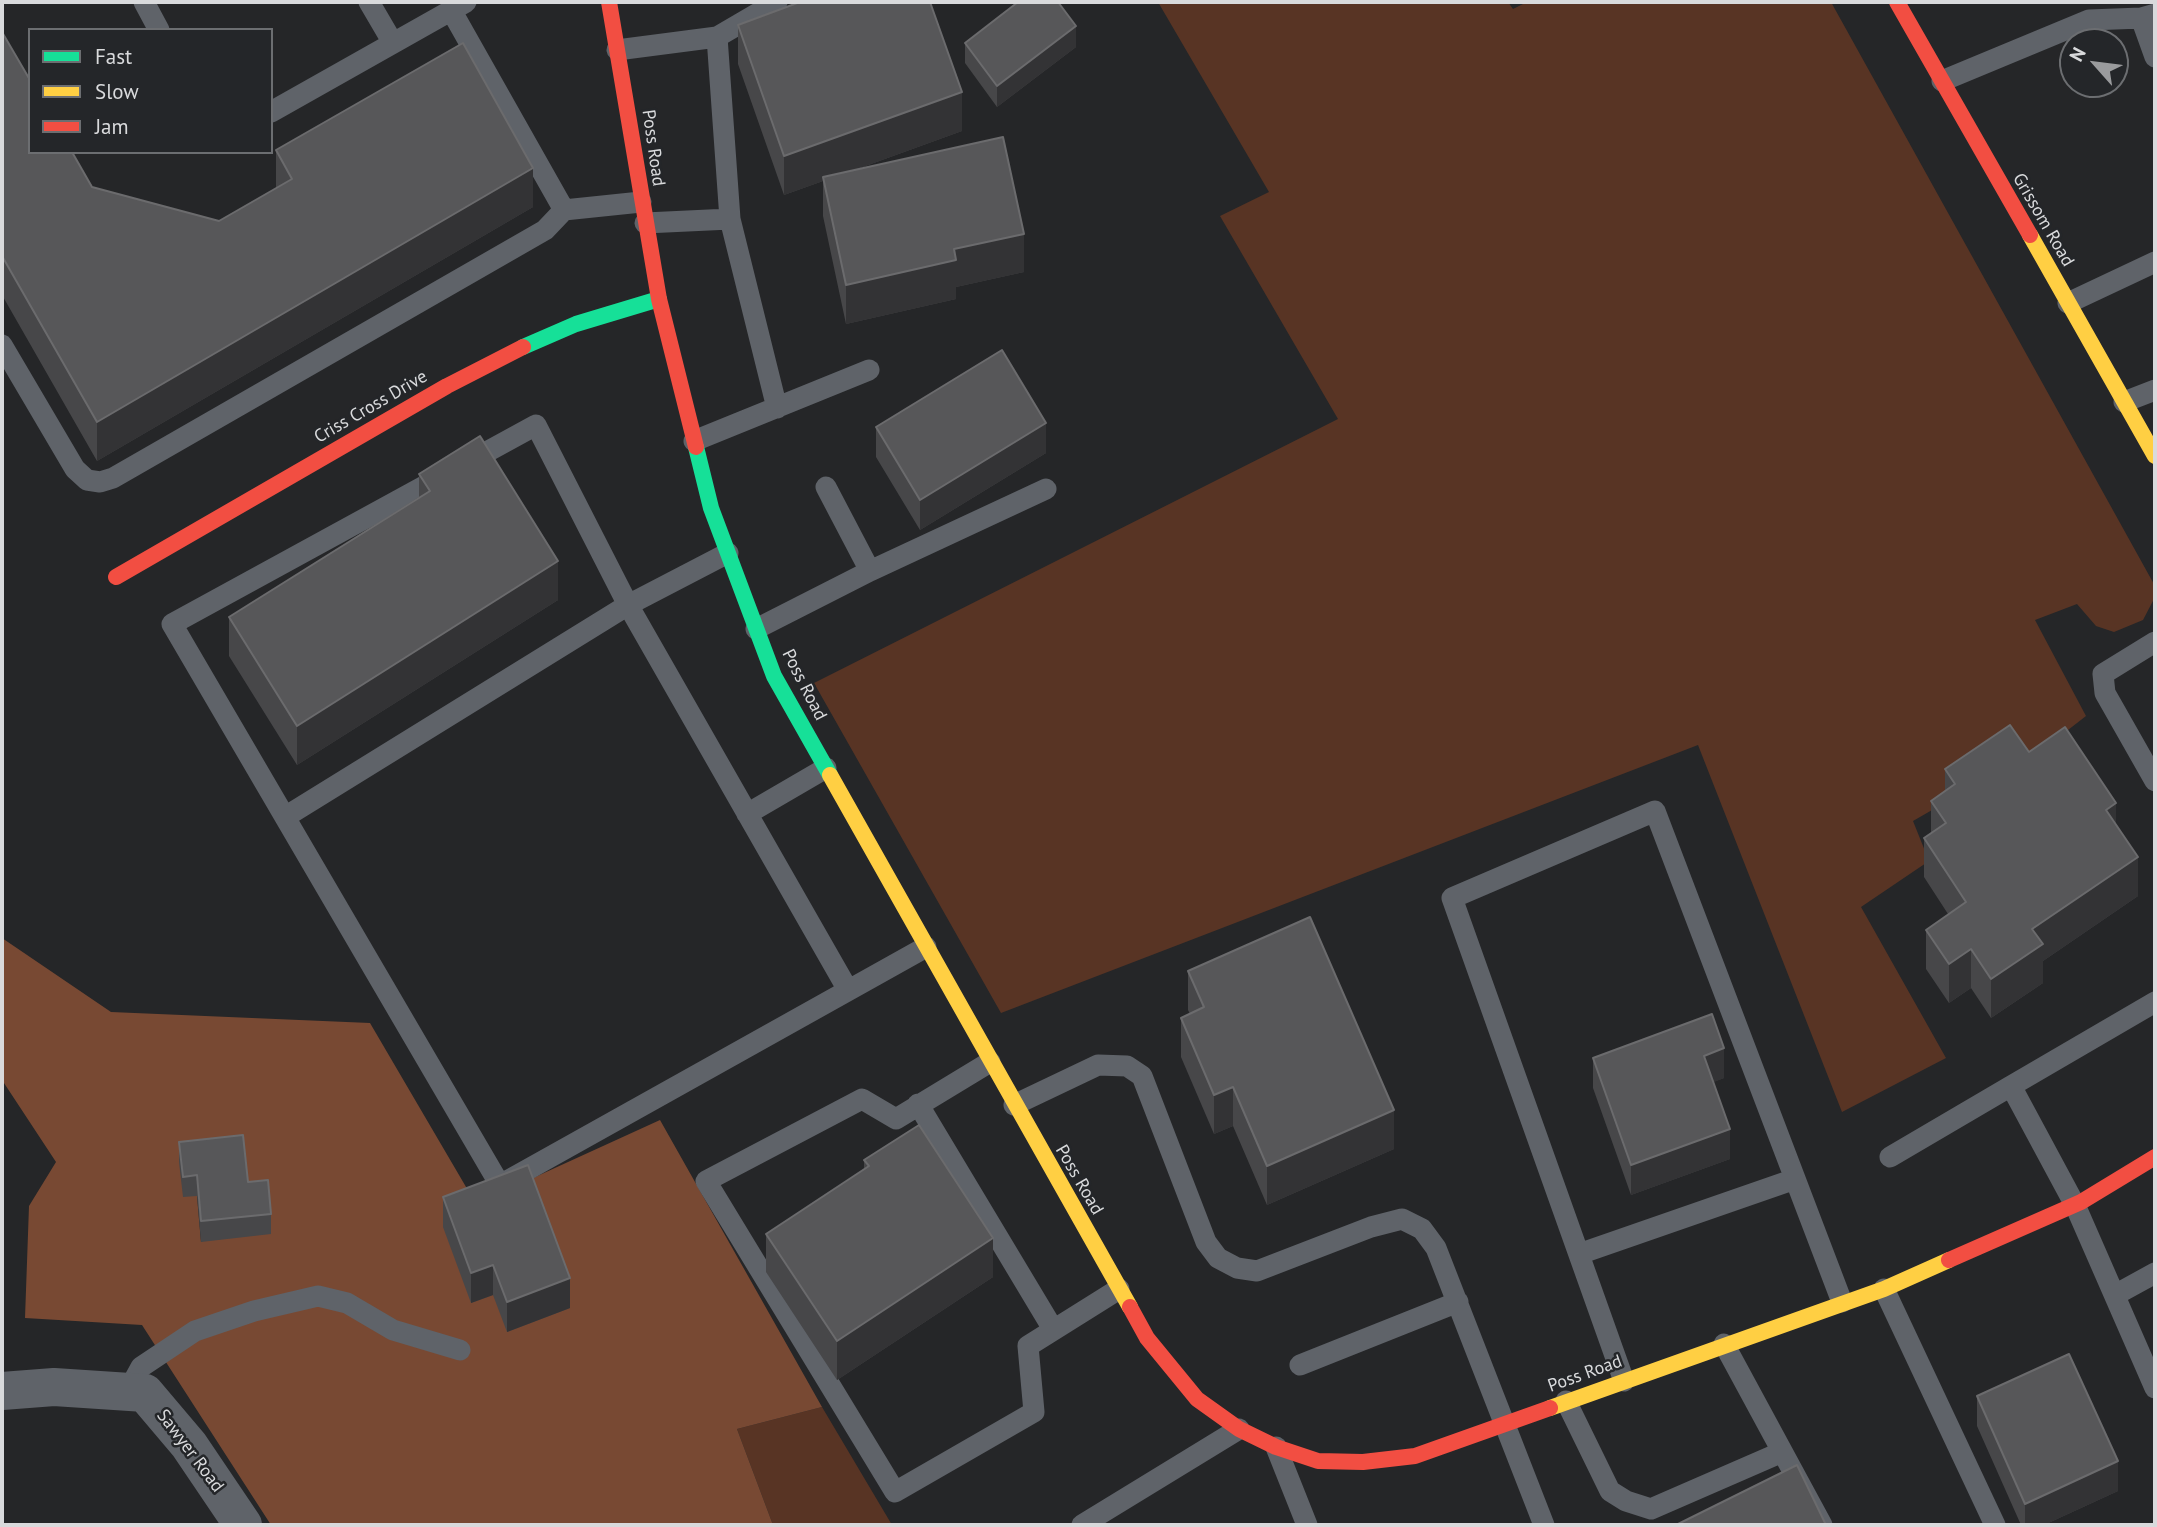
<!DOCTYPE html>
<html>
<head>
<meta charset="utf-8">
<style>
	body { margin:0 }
	#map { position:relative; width:2157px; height:1527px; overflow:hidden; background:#252628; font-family:"PT Sans",sans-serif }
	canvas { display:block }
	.frame { position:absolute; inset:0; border:4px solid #d9dadc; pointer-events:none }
	.legend { position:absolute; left:28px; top:28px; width:245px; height:126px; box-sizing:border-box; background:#242629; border:2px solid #6c6e71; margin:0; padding:9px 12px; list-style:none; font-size:21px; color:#d9dadc }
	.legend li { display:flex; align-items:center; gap:14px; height:35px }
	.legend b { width:35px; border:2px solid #6c6e71 }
	.north { position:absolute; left:2059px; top:28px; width:70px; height:70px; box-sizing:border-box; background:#242629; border:2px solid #6c6e71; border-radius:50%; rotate:298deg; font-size:19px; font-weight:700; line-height:28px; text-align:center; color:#d9dadc }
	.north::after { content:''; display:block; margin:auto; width:24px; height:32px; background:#9a9b9d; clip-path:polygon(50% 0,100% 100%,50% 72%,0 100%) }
</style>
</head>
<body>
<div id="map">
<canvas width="2157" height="1527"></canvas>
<div class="frame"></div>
<ul class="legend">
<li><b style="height:9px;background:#16e098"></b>Fast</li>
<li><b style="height:9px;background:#ffcf43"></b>Slow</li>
<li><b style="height:9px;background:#f24e42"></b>Jam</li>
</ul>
<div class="north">N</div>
</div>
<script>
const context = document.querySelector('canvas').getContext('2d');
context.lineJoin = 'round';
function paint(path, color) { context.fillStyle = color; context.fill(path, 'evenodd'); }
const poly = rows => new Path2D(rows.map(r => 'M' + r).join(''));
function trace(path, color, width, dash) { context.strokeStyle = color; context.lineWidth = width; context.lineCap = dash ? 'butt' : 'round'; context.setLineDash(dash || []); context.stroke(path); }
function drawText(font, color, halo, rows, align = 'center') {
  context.font = font + ' "PT Sans",sans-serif'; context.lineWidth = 5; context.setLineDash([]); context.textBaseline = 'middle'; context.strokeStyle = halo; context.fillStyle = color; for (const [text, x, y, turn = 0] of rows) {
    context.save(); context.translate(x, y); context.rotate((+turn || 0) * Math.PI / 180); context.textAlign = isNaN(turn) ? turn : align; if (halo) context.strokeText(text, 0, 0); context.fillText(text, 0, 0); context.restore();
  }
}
paint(poly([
	[1158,2,1508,2,1513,9,1527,2,1831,2,2155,586,2155,597,2143,620,2114,632,2096,626,2077,604,2035,620,2086,716,2059,737,1913,821,1929,861,1861,907,1946,1058,1842,1112,1698,745,1001,1013,814,683,1338,419,1220,216,1269,192],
	[822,1407,892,1525,773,1525,737,1429]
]), '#583424');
paint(poly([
	[2,938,111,1012,370,1023,476,1204,660,1120,822,1407,737,1429,773,1525,271,1525,142,1325,25,1318,29,1206,56,1162,2,1080],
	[197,1196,268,1201,201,1242]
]), '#784933');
trace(poly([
	[144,2,159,30],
	[369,2,393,43],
	[451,10,564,210,641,202],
	[2141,18,2155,57],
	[717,37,730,219,777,408],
	[617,50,717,37,777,2],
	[1942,81,2089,20,2141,18,2155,14],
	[271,112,466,2],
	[645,223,730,219],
	[2068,303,2155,262],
	[2,345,75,469,87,480,100,482,113,478,545,230,564,210],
	[2124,402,2155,390],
	[694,441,869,370],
	[826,487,870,571],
	[728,553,628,605,536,425,172,624,500,1185,926,947],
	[756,629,870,571,1046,489],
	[2155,642,2103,674,2105,693,2155,781],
	[747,814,826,768],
	[285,817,628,605,848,990],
	[2155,1002,2011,1086,2075,1205,2155,1388],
	[990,1062,896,1119,862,1099,706,1181,895,1492,1034,1412,1028,1346,1119,1289],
	[918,1104,1053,1329],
	[1014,1105,1098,1065,1127,1066,1142,1076,1206,1242,1218,1258,1237,1268,1257,1271,1371,1227,1402,1219,1422,1229,1436,1248,1544,1525],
	[1890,1157,2011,1086],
	[1579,1254,1795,1179],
	[1884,1289,1995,1525],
	[2115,1295,2155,1273],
	[1724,1344,1822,1525],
	[1300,1365,1458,1302],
	[1624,1381,1452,898,1655,811,1842,1302],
	[134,1392,135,1378,141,1367,195,1331,254,1311,318,1296,347,1303,393,1330,460,1350],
	[1566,1401,1610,1491,1626,1501,1651,1509,1782,1452],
	[1276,1447,1307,1525],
	[1082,1525,1239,1429]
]), '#5f6369', 21);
trace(poly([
	[2,1391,54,1387,145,1393,189,1445,243,1525]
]), '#5f6369', 38);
trace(poly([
	[523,347,576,324,659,299],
	[696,447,711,508,774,676,830,775]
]), '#16e098', 16);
trace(poly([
	[2030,235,2155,456],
	[830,775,1130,1307],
	[1550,1408,1884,1289,1949,1260]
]), '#ffcf43', 16);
trace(poly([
	[609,2,659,299,696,447],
	[1897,2,2030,235],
	[116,577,447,386,523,347],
	[1949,1260,2081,1202,2155,1157],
	[1130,1307,1147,1338,1197,1399,1239,1429,1276,1447,1318,1461,1363,1462,1415,1456,1550,1408]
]), '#f24e42', 16);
paint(poly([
	[738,25,962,131,849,172,1024,272,956,287,956,299,846,324,823,216,823,181,784,195,738,64],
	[2,32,92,187,219,221,276,188,276,150,533,207,97,461,2,295],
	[965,43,1076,47,997,107,965,63],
	[876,427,1046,453,920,530,876,457],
	[419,474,558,600,297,765,229,656,229,617,419,497],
	[2029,752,2116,825,2138,896,2043,961,2043,983,1991,1018,1971,988,1949,1003,1926,969,1926,930,1948,914,1924,877,1924,838,1931,834,1931,801,1945,791,1945,769],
	[1188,971,1394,1149,1267,1205,1233,1126,1214,1134,1181,1057,1181,1018,1190,1014,1188,1010],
	[1593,1058,1724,1078,1713,1082,1730,1159,1631,1195,1593,1088],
	[179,1142,248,1182,271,1214,271,1234,201,1242,197,1196,183,1197,179,1162],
	[864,1160,993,1277,837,1380,766,1272,766,1234,864,1169],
	[443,1197,570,1308,507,1332,493,1295,471,1303,443,1227],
	[1977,1396,2118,1491,2044,1525,2021,1525,1977,1426]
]), '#474749');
paint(poly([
	[1076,26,1076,47,997,107,997,86],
	[962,92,962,131,824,181,823,177,823,181,784,195,784,156],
	[533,168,533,207,97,461,97,422],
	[1024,234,1024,272,956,287,956,299,846,324,846,285,954,249],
	[1046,423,1046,453,920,530,920,500],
	[558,561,558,600,297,765,297,726],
	[2116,803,2116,842,2106,810],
	[2138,857,2138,896,2043,961,2043,983,1991,1018,1991,979,2032,929],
	[1971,949,1971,988,1949,1003,1949,964],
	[1724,1048,1724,1078,1704,1086,1704,1056],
	[1233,1087,1233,1126,1214,1134,1214,1095],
	[1394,1110,1394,1149,1267,1205,1267,1166],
	[1730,1129,1730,1159,1631,1195,1631,1165],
	[993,1238,993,1277,837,1380,837,1341],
	[493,1265,493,1295,471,1303,471,1273],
	[570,1278,570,1308,507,1332,507,1302],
	[2118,1461,2118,1491,2044,1525,2025,1525,2025,1504]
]), '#333335');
const building = poly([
	[800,2,930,2,962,92,784,156,738,25,800,2],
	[1018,2,1058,2,1076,26,997,86,965,43,1018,2],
	[2,32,30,80,30,152,72,152,92,187,219,221,292,179,276,150,463,43,533,168,97,422,2,256,2,32],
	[1003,137,1024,234,954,249,956,260,846,285,823,177,1003,137],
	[1002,350,1046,423,920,500,876,427,1002,350],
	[480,436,558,561,297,726,229,617,430,491,419,474,480,436],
	[2010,725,2029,752,2065,727,2116,803,2106,810,2138,857,2032,929,2043,944,1991,979,1971,949,1949,964,1926,930,1966,902,1924,838,1946,823,1931,801,1955,784,1945,769,2010,725],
	[1310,917,1394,1110,1267,1166,1233,1087,1214,1095,1181,1018,1204,1007,1188,971,1310,917],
	[1712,1014,1724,1048,1704,1056,1730,1129,1631,1165,1593,1058,1712,1014],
	[919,1125,993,1238,837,1341,766,1234,869,1166,864,1160,919,1125],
	[243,1135,248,1182,268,1180,271,1214,201,1221,197,1175,183,1177,179,1142,243,1135],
	[528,1165,570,1278,507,1302,493,1265,471,1273,443,1197,528,1165],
	[2069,1354,2118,1461,2025,1504,1977,1396,2069,1354],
	[1797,1465,1826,1525,1676,1525,1797,1465]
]);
paint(building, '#575759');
trace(building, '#6b6b6d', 2);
drawText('18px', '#d9dadc', '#242629', [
	["Poss Road",653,148,82],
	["Grissom Road",2043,220,60],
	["Criss Cross Drive",371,407,-30],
	["Poss Road",804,685,63],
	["Poss Road",1079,1180,60],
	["Poss Road",1585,1374,-20],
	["Sawyer Road",190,1451,53]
]);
</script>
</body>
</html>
